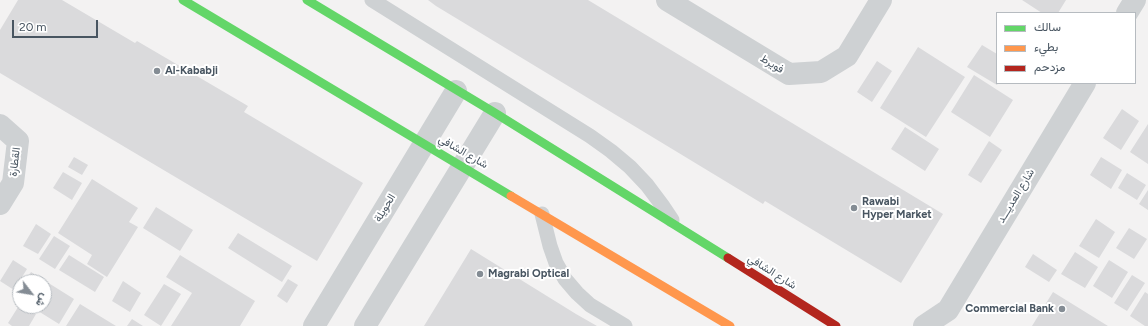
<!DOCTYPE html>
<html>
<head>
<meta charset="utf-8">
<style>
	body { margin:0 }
	#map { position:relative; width:1148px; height:326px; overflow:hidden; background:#f3f2f2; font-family:Figtree,Vazirmatn,sans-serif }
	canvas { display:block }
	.legend { position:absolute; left:996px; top:12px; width:140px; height:72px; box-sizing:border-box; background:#fff; border:1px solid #b6bbc0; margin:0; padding:5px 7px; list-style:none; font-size:12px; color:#485561 }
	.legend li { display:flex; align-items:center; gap:8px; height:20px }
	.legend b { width:20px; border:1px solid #b6bbc0 }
	.north { position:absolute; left:12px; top:274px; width:40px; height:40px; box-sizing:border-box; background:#fff; border:1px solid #b6bbc0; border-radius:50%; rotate:121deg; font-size:11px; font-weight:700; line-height:16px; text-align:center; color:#485561 }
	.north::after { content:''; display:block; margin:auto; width:14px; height:18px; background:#848c94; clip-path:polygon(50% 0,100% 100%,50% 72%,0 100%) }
	.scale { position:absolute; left:12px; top:20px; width:86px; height:18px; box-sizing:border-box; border:2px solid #485561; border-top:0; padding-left:5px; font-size:12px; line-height:14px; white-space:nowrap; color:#485561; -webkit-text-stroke:3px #fff; paint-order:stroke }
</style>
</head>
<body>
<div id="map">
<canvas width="1148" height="326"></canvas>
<ul class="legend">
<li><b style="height:5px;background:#63d668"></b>سالك</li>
<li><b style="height:5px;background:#ff974d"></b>بطيء</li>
<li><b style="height:5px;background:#b3261e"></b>مزدحم</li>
</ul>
<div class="north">ش</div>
<div class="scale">20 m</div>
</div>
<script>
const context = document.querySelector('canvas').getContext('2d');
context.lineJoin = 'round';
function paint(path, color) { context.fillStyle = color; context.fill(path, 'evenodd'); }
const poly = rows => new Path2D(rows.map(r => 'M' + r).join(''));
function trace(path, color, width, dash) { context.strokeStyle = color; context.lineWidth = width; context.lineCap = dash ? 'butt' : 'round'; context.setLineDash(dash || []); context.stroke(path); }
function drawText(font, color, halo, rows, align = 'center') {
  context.font = font + ' Figtree,Vazirmatn,sans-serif'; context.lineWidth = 4; context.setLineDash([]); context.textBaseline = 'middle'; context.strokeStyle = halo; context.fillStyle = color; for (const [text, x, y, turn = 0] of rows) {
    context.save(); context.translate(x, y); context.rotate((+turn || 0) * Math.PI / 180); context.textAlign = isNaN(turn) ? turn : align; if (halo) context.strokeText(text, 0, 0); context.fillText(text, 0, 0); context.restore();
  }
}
paint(poly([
	[18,0,62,0,135,43,137,41,248,106,244,112,363,183,317,261,0,73,0,30],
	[428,0,588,0,943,214,901,283,765,201,763,204,436,6],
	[1022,0,1066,0,1058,13,1042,13],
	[982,45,997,54,998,83,997,85,967,67],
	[918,47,965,77,926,137,880,108],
	[877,61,892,71,872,102,857,92],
	[974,75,1013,100,990,137,951,112],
	[1122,109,1139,121,1121,150,1103,138],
	[1148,124,1148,164,1130,152],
	[905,127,939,149,925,171,891,149],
	[989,141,1002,150,981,183,968,175],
	[74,157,88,165,82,175,68,167],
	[1101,157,1122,170,1111,189,1090,175],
	[63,172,82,183,72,200,53,188],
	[1127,173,1146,185,1137,200,1118,188],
	[92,179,138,208,129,222,138,227,107,277,87,264,92,255,58,233],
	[1148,190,1148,210,1139,204],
	[156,207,193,230,180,251,143,228],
	[1096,219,1115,232,1099,258,1079,246],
	[36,224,51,234,38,254,23,246],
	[1129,228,1147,239,1134,259,1116,248],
	[238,233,292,266,282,282,228,248],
	[54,236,70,246,55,269,39,259],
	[471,249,576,314,597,326,424,326],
	[1075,252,1098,267,1085,288,1061,274],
	[1033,254,1057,270,1049,282,1025,267],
	[69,255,104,277,95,292,59,270],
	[180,255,255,301,240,326,171,326,192,293,166,277],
	[13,260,27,269,14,290,0,281],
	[1109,260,1128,272,1112,298,1093,286],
	[31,272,74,299,59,324,30,306,44,306,44,282,25,282],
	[1132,275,1145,283,1127,311,1114,303],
	[288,279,298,285,287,303,277,296],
	[123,281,141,293,130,312,112,301],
	[164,284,181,294,161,326,144,315],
	[1053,292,1108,326,1032,326],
	[1145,292,1148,294,1148,326,1145,326,1130,316],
	[20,304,20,306,22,306,36,314,29,326,12,326,8,323],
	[80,304,116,326,66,326],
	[132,319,143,326,127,326]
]), '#dadadc');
trace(poly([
	[372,0,590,136,611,151,630,167,647,185,662,205,672,220],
	[542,214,550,246,556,263,565,279,577,293,590,305,625,326]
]), '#ced1d3', 15);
trace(poly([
	[667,0,789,74,821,72,847,56,881,0],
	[1127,13,1135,0],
	[0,125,18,141,13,183,0,204],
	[314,326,456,91],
	[365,326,495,113],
	[924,326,948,310,1085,83]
]), '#ced1d3', 22);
trace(poly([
	[183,0,511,196],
	[307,0,495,113,728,258]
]), '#63d668', 9);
trace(poly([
	[511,196,730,326]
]), '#ff974d', 9);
trace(poly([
	[728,258,836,326]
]), '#b3261e', 9);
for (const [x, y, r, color] of [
	[157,71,4,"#848c94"],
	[854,208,4,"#848c94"],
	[480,274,4,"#848c94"],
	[1062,309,4,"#848c94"]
]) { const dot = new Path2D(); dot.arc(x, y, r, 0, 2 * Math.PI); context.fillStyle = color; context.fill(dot); trace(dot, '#fff', 1.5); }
drawText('11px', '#485561', '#fff', [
	["فويرط",772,64,31],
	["شارع الشافي",463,152,30],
	["القطارة",15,162,-83],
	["شارع العديـــد",1016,196,-59],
	["الحويلة",385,208,-59],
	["شارع الشافي",772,272,32]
]);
drawText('bold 11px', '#485561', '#fff', [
	["Al-Kababji",165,71],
	["Rawabi",862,202],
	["Hyper Market",862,215],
	["Magrabi Optical",488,274],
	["Commercial Bank",1054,309,"right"]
], 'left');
</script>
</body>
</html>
